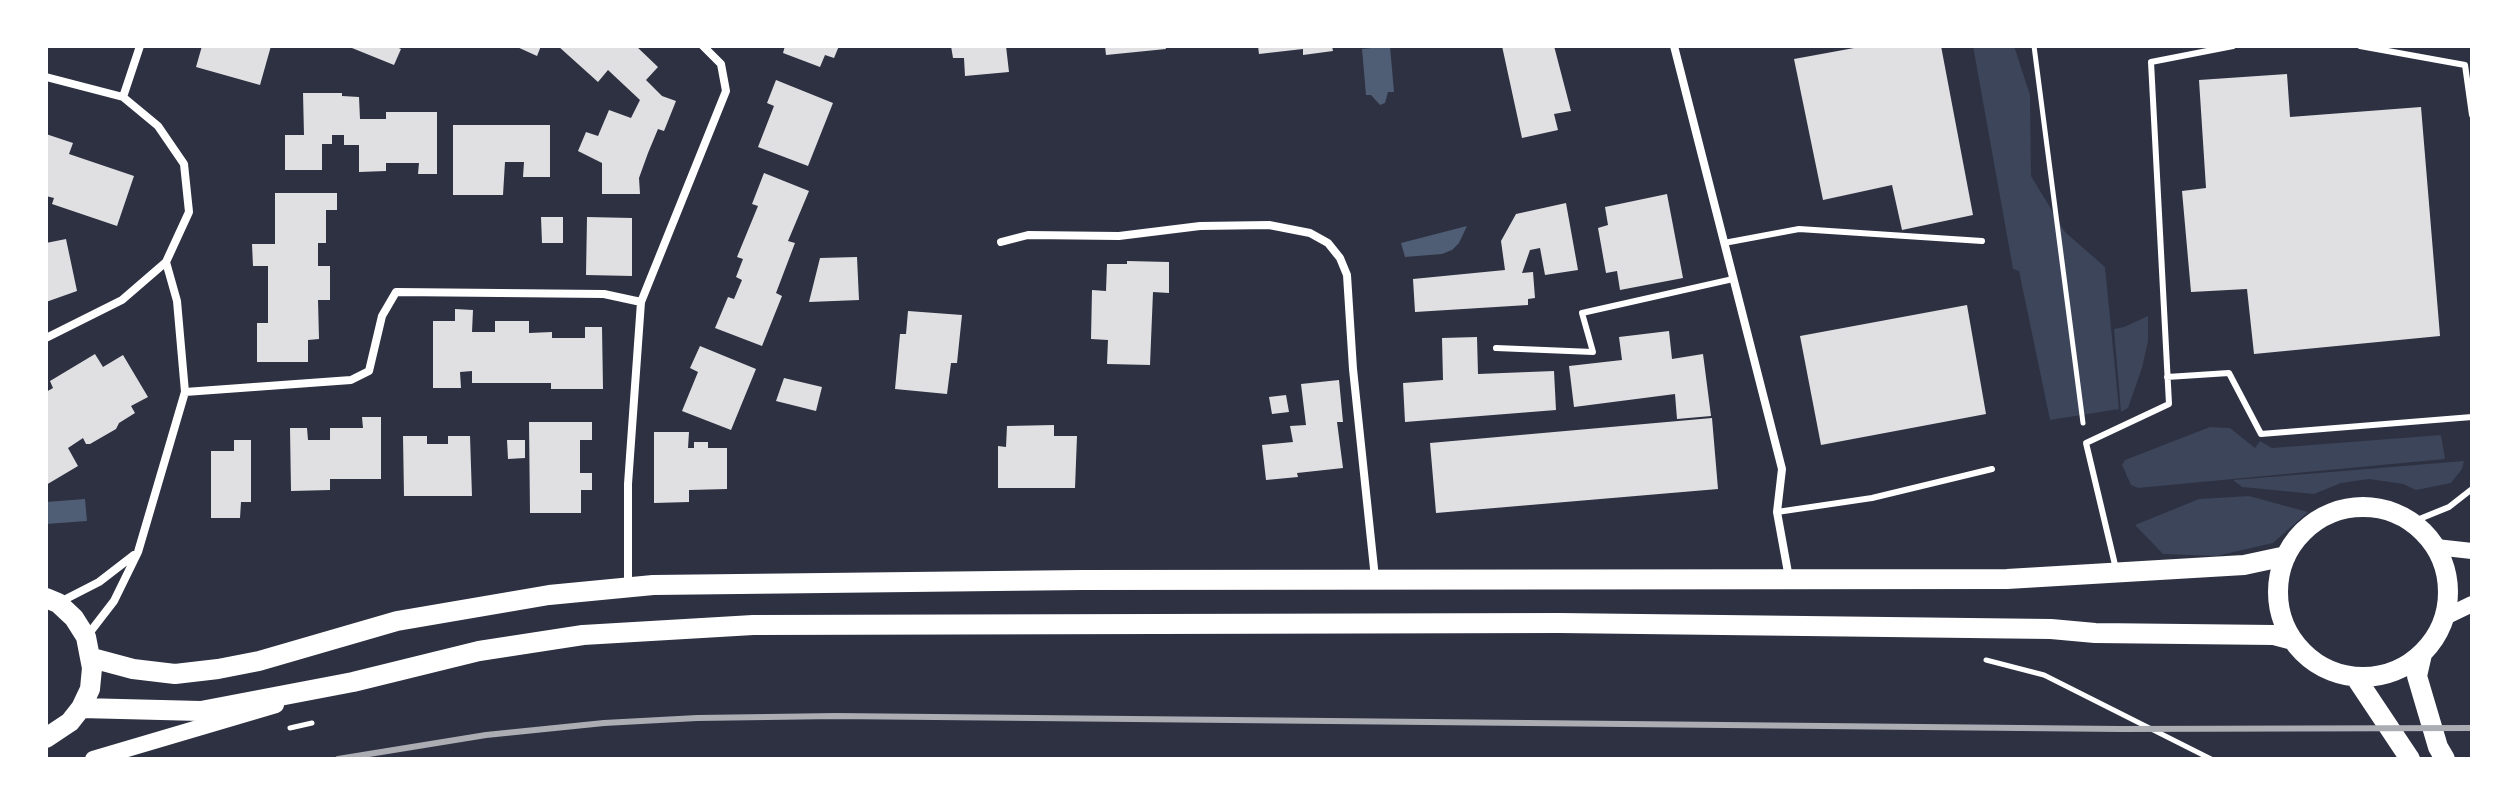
<!DOCTYPE html>
<html>
<head>
<meta charset="utf-8">
<style>
	body { margin:0 }
	#map { position:relative; width:2518px; height:805px; overflow:hidden; background:#2d3142; font-family:"Source Sans 3",sans-serif }
	canvas { display:block }
	.frame { position:absolute; inset:0; border:48px solid #fff; pointer-events:none }
</style>
</head>
<body>
<div id="map">
<canvas width="2518" height="805"></canvas>
<div class="frame"></div>
</div>
<script>
const context = document.querySelector('canvas').getContext('2d');
context.lineJoin = 'round';
function paint(path, color) { context.fillStyle = color; context.fill(path, 'evenodd'); }
const poly = rows => new Path2D(rows.map(r => 'M' + r).join(''));
function trace(path, color, width, dash) { context.strokeStyle = color; context.lineWidth = width; context.lineCap = dash ? 'butt' : 'round'; context.setLineDash(dash || []); context.stroke(path); }
paint(poly([
	[1973,46,2014,46,2030,95,2031,176,2065,232,2105,267,2119,409,2050,420,2019,271,2013,269],
	[2148,316,2148,341,2142,368,2128,408,2121,412,2114,329,2124,327],
	[2210,427,2230,428,2255,448,2260,441,2272,448,2441,435,2445,459,2138,488,2131,485,2122,465,2125,460],
	[2464,461,2462,469,2451,483,2416,490,2403,484,2369,479,2341,483,2314,494,2242,487,2233,480],
	[2249,496,2308,512,2273,543,2216,556,2163,554,2135,525,2199,499]
]), '#3c4559');
paint(poly([
	[1390,46,1394,92,1388,92,1385,103,1380,105,1371,95,1366,95,1362,49],
	[1467,226,1459,243,1452,250,1442,254,1405,257,1401,243],
	[85,499,87,521,46,524,46,502]
]), '#4f5d75');
paint(poly([
	[202,46,271,46,260,85,196,67],
	[347,46,394,46,401,49,394,65],
	[515,46,541,46,537,56],
	[558,46,636,46,658,67,646,80,662,96,676,101,664,131,658,129,648,153,639,178,640,194,602,194,602,163,578,151,586,132,598,136,609,110,631,118,640,100,608,70,598,82],
	[785,46,839,46,834,58,825,55,820,67,783,53],
	[951,46,1006,46,1009,72,965,76,964,58,953,58],
	[1105,46,1165,46,1166,49,1106,55],
	[1258,46,1332,46,1333,51,1303,55,1303,49,1259,54],
	[1502,46,1554,46,1571,111,1554,114,1558,130,1522,138],
	[1865,46,1941,46,1973,215,1902,230,1892,185,1823,200,1794,59],
	[2287,74,2290,117,2421,107,2440,336,2254,354,2247,289,2191,292,2182,191,2206,188,2199,80],
	[776,80,833,103,808,166,758,147,774,106,767,103],
	[303,93,342,93,342,96,359,97,360,119,386,119,386,112,437,112,437,174,418,174,419,163,386,163,386,171,359,172,359,145,344,145,344,135,332,135,332,144,322,144,322,170,285,170,285,135,304,135],
	[453,125,550,125,550,177,523,177,524,162,505,162,503,195,453,195],
	[46,134,73,143,69,154,134,176,117,226,52,204,54,198,46,196],
	[764,173,809,191,788,241,795,243,776,293,782,296,762,346,715,328,728,297,734,299,742,280,736,277,743,259,737,257,758,206,752,204],
	[275,193,337,193,337,210,326,210,326,243,318,243,318,266,330,266,330,300,318,300,319,339,308,340,308,362,257,362,257,323,268,323,268,266,253,266,252,244,275,244],
	[1667,194,1683,278,1620,290,1617,271,1606,273,1598,228,1608,225,1605,207],
	[1566,203,1578,270,1545,275,1540,248,1530,250,1522,273,1533,272,1535,298,1528,299,1528,305,1415,312,1413,279,1505,270,1501,241,1516,214],
	[541,217,563,217,563,243,542,243],
	[587,217,632,218,632,276,586,275],
	[66,239,77,291,46,302,46,243],
	[857,257,859,300,809,302,820,258],
	[1127,261,1169,262,1169,293,1153,292,1150,365,1107,364,1108,340,1091,339,1092,290,1106,291,1107,264,1127,264],
	[1967,305,1986,414,1821,445,1800,336],
	[455,309,473,310,472,332,495,332,495,321,529,321,529,333,552,332,552,338,585,338,585,327,602,327,603,389,551,389,551,383,472,383,472,371,460,372,461,388,433,388,433,321,455,321],
	[908,311,962,315,957,363,951,363,947,394,895,389,900,334,906,334],
	[1669,331,1672,359,1703,354,1711,416,1677,419,1675,394,1574,407,1569,366,1622,360,1619,337],
	[1477,337,1478,374,1554,371,1556,410,1405,422,1403,383,1443,380,1442,338],
	[700,346,756,369,731,430,682,411,698,372,690,368],
	[95,354,103,367,123,355,148,397,131,406,135,413,119,423,116,429,90,444,86,444,83,438,68,448,78,466,46,485,46,392,53,388,50,381],
	[784,378,822,387,816,411,776,401],
	[1339,380,1343,422,1337,422,1343,468,1297,473,1298,477,1266,480,1262,445,1293,442,1290,426,1306,425,1301,384],
	[1286,395,1289,412,1272,414,1269,397],
	[362,417,381,417,381,479,330,479,330,490,291,491,290,428,307,428,308,440,330,440,330,428,363,428],
	[1712,418,1718,489,1436,513,1430,443],
	[529,422,592,422,592,440,580,440,580,473,592,473,592,490,581,490,581,513,530,513],
	[1054,425,1054,436,1077,436,1075,488,998,488,998,446,1006,447,1007,426],
	[654,432,689,432,688,448,694,448,694,442,708,442,708,448,727,448,727,489,689,490,689,502,654,503],
	[403,436,427,436,427,444,448,444,448,436,470,436,472,496,404,496],
	[234,440,251,440,251,502,241,502,240,518,211,518,211,451,234,451],
	[507,440,525,440,525,458,508,459]
]), '#e0e0e3');
trace(poly([
	[2034,46,2083,423],
	[1986,660,2044,675,2211,759],
	[290,728,312,723]
]), '#fff', 5);
trace(poly([
	[2360,46,2465,65,2472,115],
	[1724,243,1799,229,1982,241],
	[1496,348,1593,352,1582,313,1733,279],
	[2167,377,2229,373,2261,434,2472,417],
	[1777,512,1872,498,1992,469],
	[2412,522,2449,507,2472,489],
	[2116,569,2086,443,2169,404,2151,62,2233,46]
]), '#fff', 6);
trace(poly([
	[1674,46,1782,469,1777,512,1789,578],
	[46,77,123,97,158,126,184,164,189,212,166,262,177,301,185,392,138,552,114,601,87,636],
	[123,97,140,46],
	[1001,242,1028,235,1119,236,1200,226,1269,225,1310,233,1328,243,1340,258,1347,275,1353,369,1375,578],
	[46,338,122,300,166,262],
	[185,392,351,380,369,371,382,316,396,292,604,294,641,302],
	[628,586,628,484,641,302,726,91,721,64,703,46],
	[58,603,99,582,134,555]
]), '#fff', 8);
trace(poly([
	[2436,547,2472,551],
	[2445,617,2472,604],
	[93,759,276,705]
]), '#fff', 16);
trace(poly([
	'2278 592a85 85 0 1 1 170 0a85 85 0 1 1-170 0Z',
	[46,598,58,603,74,618,86,637,92,668,90,689,81,708,70,722,46,738],
	[2422,654,2417,676,2438,747,2445,759],
	[92,658,133,669,175,674,218,669,259,661,397,621,549,595,653,585,1082,580,2007,579,2244,565,2286,556],
	[2356,678,2410,759],
	[81,708,201,711,353,682,479,651,583,635,753,625,1559,623,2051,629,2095,633,2274,635,2293,640]
]), '#fff', 20);
trace(poly([
	[338,759,486,735,604,723,697,718,836,716,2120,729,2472,728]
]), '#abadb3', 6);
</script>
</body>
</html>
